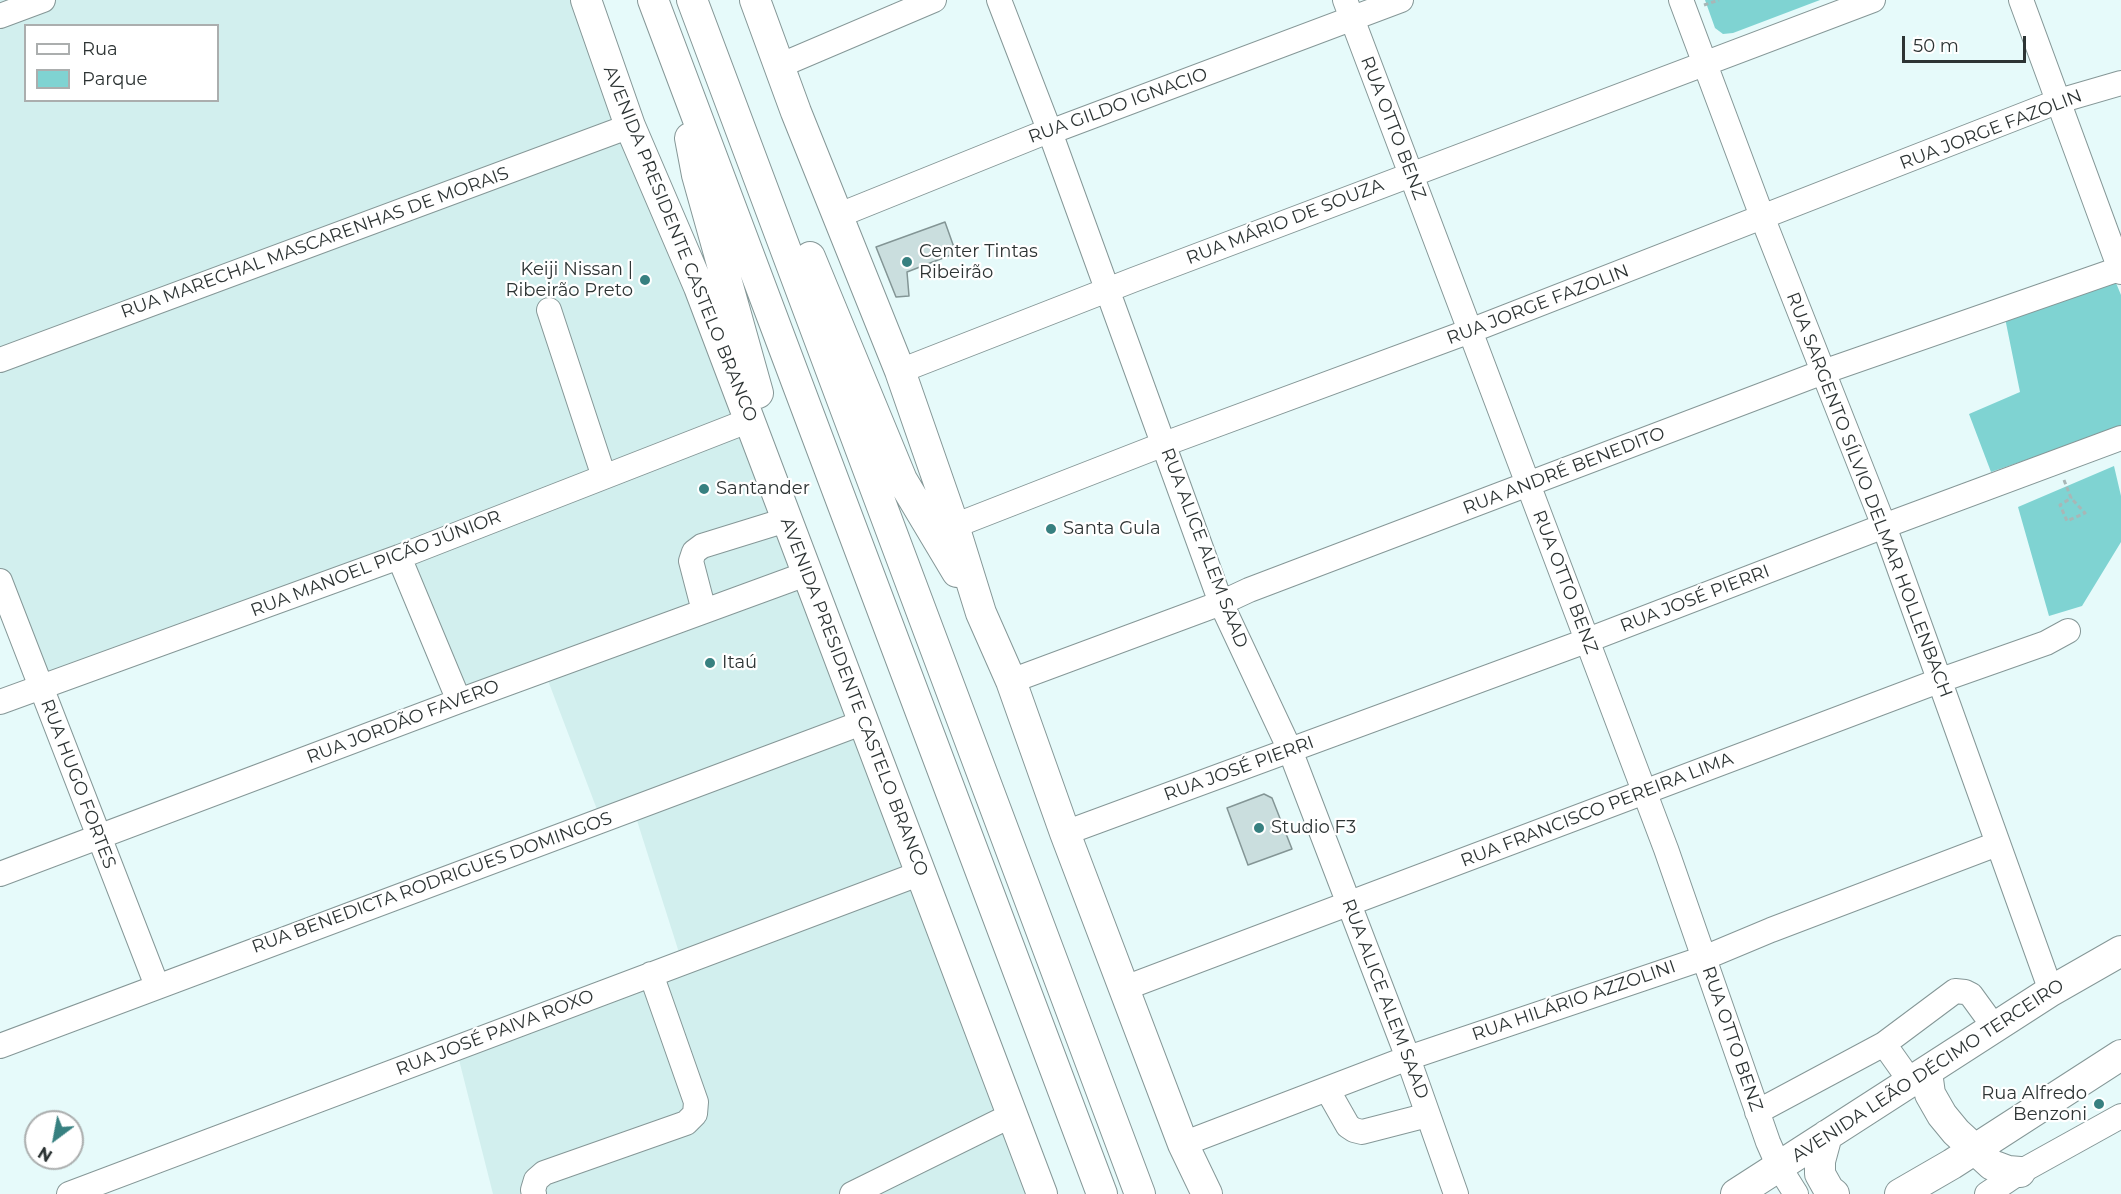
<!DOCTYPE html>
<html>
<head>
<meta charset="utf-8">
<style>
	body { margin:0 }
	#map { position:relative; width:2121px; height:1194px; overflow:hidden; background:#e6fafa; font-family:Montserrat,sans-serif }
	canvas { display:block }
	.legend { position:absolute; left:24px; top:24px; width:195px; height:78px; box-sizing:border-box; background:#fff; border:2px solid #abaeae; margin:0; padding:8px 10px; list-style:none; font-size:18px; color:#2d3434 }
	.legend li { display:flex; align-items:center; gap:12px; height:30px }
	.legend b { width:30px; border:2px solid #abaeae }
	.north { position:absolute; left:24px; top:1110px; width:60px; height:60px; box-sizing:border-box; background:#fff; border:2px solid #abaeae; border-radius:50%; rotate:212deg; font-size:16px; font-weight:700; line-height:24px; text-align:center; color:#2d3434 }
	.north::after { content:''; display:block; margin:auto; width:21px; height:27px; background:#378080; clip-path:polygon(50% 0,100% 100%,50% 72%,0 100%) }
	.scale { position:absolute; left:1902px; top:36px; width:124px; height:27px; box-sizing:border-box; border:3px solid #2d3434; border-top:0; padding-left:8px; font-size:18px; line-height:21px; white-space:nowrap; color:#2d3434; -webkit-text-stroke:4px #fff; paint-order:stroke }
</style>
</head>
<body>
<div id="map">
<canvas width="2121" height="1194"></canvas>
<ul class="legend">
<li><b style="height:8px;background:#fff"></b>Rua</li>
<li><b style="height:16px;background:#7fd3d2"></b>Parque</li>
</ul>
<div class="north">N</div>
<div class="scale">50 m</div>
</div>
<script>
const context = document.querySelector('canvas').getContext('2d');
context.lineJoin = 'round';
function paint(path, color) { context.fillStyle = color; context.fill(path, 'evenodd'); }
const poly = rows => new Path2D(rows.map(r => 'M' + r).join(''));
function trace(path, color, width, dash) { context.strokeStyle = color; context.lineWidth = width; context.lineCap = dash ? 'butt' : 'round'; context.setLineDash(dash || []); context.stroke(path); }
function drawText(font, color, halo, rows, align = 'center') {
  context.font = font + ' Montserrat,sans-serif'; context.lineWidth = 4.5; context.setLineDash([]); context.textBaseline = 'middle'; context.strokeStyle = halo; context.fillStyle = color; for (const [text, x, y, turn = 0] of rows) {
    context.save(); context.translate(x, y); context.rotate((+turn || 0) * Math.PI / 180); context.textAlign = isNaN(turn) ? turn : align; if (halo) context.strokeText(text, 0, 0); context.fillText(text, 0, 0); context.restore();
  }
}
paint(poly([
	[0,0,586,0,1041,1194,493,1194,456,1048,682,962,633,808,601,820,544,670,459,701,399,557,40,687,0,581],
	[26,26,218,26,218,100,26,100]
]), '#d2efee');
paint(poly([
	[1705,0,1820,0,1733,33,1723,34,1715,28],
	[2114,278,2121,295,2121,427,1991,472,1969,414,2020,392,2005,318],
	[2114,466,2121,496,2121,542,2082,606,2049,616,2018,507]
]), '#7fd3d2');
const building = poly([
	[945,222,956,253,907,272,909,296,896,297,876,247,945,222],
	[1264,794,1272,798,1292,849,1248,865,1227,808,1264,794]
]);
paint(building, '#cadede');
trace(building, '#839595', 1.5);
const minor = poly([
	[999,0,1050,132,1221,603,1290,750,1408,1058,1456,1194],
	[1345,0,1666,849,1768,1142,1779,1167,1796,1194],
	[1681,0,1763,219,1884,526,2051,991],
	[2021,0,2121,272],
	[0,16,43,0],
	[779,66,934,0],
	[837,216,1043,133,1050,132,1401,0],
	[549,310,604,477],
	[0,360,630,126],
	[900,371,1133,280,1873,0],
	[954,526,1159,446,1470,331,2059,101,2121,83],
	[399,557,459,701],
	[0,581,157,986],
	[704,611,691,561,694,552,702,546,786,520],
	[1011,681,1221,603,1249,590,1823,372,2119,269],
	[0,702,399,557,750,420],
	[1065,833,1575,645,1884,526,2121,438],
	[0,874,459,701,806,574],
	[1125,988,1941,680,2046,643,2068,631],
	[1884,1044,1911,1082],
	[0,1046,864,722],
	[1327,1089,1348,1126,1354,1130,1362,1132,1428,1115],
	[1757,1112,1884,1044,1955,991,1965,992,1971,995,1995,1028],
	[1183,1144,1408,1058,1704,958,1771,930,1997,844],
	[69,1194,921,873],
	[534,1194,533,1190,536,1180,544,1173,686,1123,695,1114,696,1102,651,974],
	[852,1194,1012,1115],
	[1987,1194,2020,1172,2121,1116]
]);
const major = poly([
	[586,0,630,126,699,287,1042,1194],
	[653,0,1102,1194],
	[692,0,1140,1194],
	[755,0,796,112,900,371,954,526,981,613,1011,681,1065,833,1183,1144,1207,1194],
	[690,138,697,175,758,393],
	[810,257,902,480,957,572],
	[1927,1072,1930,1094,1942,1115,1956,1132,1992,1165,2008,1171,2020,1172],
	[1827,1135,1820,1161,1820,1174,1829,1190,1834,1194],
	[1736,1194,2051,991,2121,951],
	[1900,1194,1952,1164,2121,1055]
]);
trace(minor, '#859797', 26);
trace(major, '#859797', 32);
trace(poly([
	[1704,5,1719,0],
	[2064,480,2071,498,2060,505,2067,521,2085,513,2071,498]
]), '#a8b7b7', 3, [4.5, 3]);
trace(minor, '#fff', 24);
trace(major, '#fff', 30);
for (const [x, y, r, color] of [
	[907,262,6,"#378080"],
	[645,280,6,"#378080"],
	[704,489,6,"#378080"],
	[1051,529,6,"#378080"],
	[710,663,6,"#378080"],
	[1259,828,6,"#378080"],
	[2099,1104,6,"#378080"]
]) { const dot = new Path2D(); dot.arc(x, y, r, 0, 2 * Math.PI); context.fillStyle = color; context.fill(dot); trace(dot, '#fff', 2); }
drawText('18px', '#2d3434', '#fff', [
	["RUA GILDO IGNACIO",1118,106,-20],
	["RUA OTTO BENZ",1393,128,69],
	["RUA JORGE FAZOLIN",1991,130,-21],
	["RUA MÁRIO DE SOUZA",1285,222,-21],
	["RUA MARECHAL MASCARENHAS DE MORAIS",315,243,-20],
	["AVENIDA PRESIDENTE CASTELO BRANCO",680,244,68],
	["RUA JORGE FAZOLIN",1538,305,-21],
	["RUA ANDRÉ BENEDITO",1564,471,-21],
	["RUA SARGENTO SÍLVIO DELMAR HOLLENBACH",1869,495,69],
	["RUA ALICE ALEM SAAD",1204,548,69],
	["RUA MANOEL PICÃO JÚNIOR",376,564,-21],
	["RUA OTTO BENZ",1565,582,69],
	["RUA JOSÉ PIERRI",1695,599,-21],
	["AVENIDA PRESIDENTE CASTELO BRANCO",854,697,69],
	["RUA JORDÃO FAVERO",403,722,-21],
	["RUA JOSÉ PIERRI",1239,769,-20],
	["RUA HUGO FORTES",78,784,69],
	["RUA FRANCISCO PEREIRA LIMA",1597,810,-21],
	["RUA BENEDICTA RODRIGUES DOMINGOS",432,883,-20],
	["RUA ALICE ALEM SAAD",1385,999,69],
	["RUA HILÁRIO AZZOLINI",1574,1001,-19],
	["RUA JOSÉ PAIVA ROXO",495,1033,-21],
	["RUA OTTO BENZ",1732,1039,71],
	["AVENIDA LEÃO DÉCIMO TERCEIRO",1928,1071,-33]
]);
drawText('18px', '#2d3434', '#fff', [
	["Center Tintas",919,252],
	["Ribeirão",919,273],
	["Keiji Nissan |",633,270,"right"],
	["Ribeirão Preto",633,291,"right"],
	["Santander",716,489],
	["Santa Gula",1063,529],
	["Itaú",722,663],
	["Studio F3",1271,828],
	["Rua Alfredo",2087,1094,"right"],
	["Benzoni",2087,1115,"right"]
], 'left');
</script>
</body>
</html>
